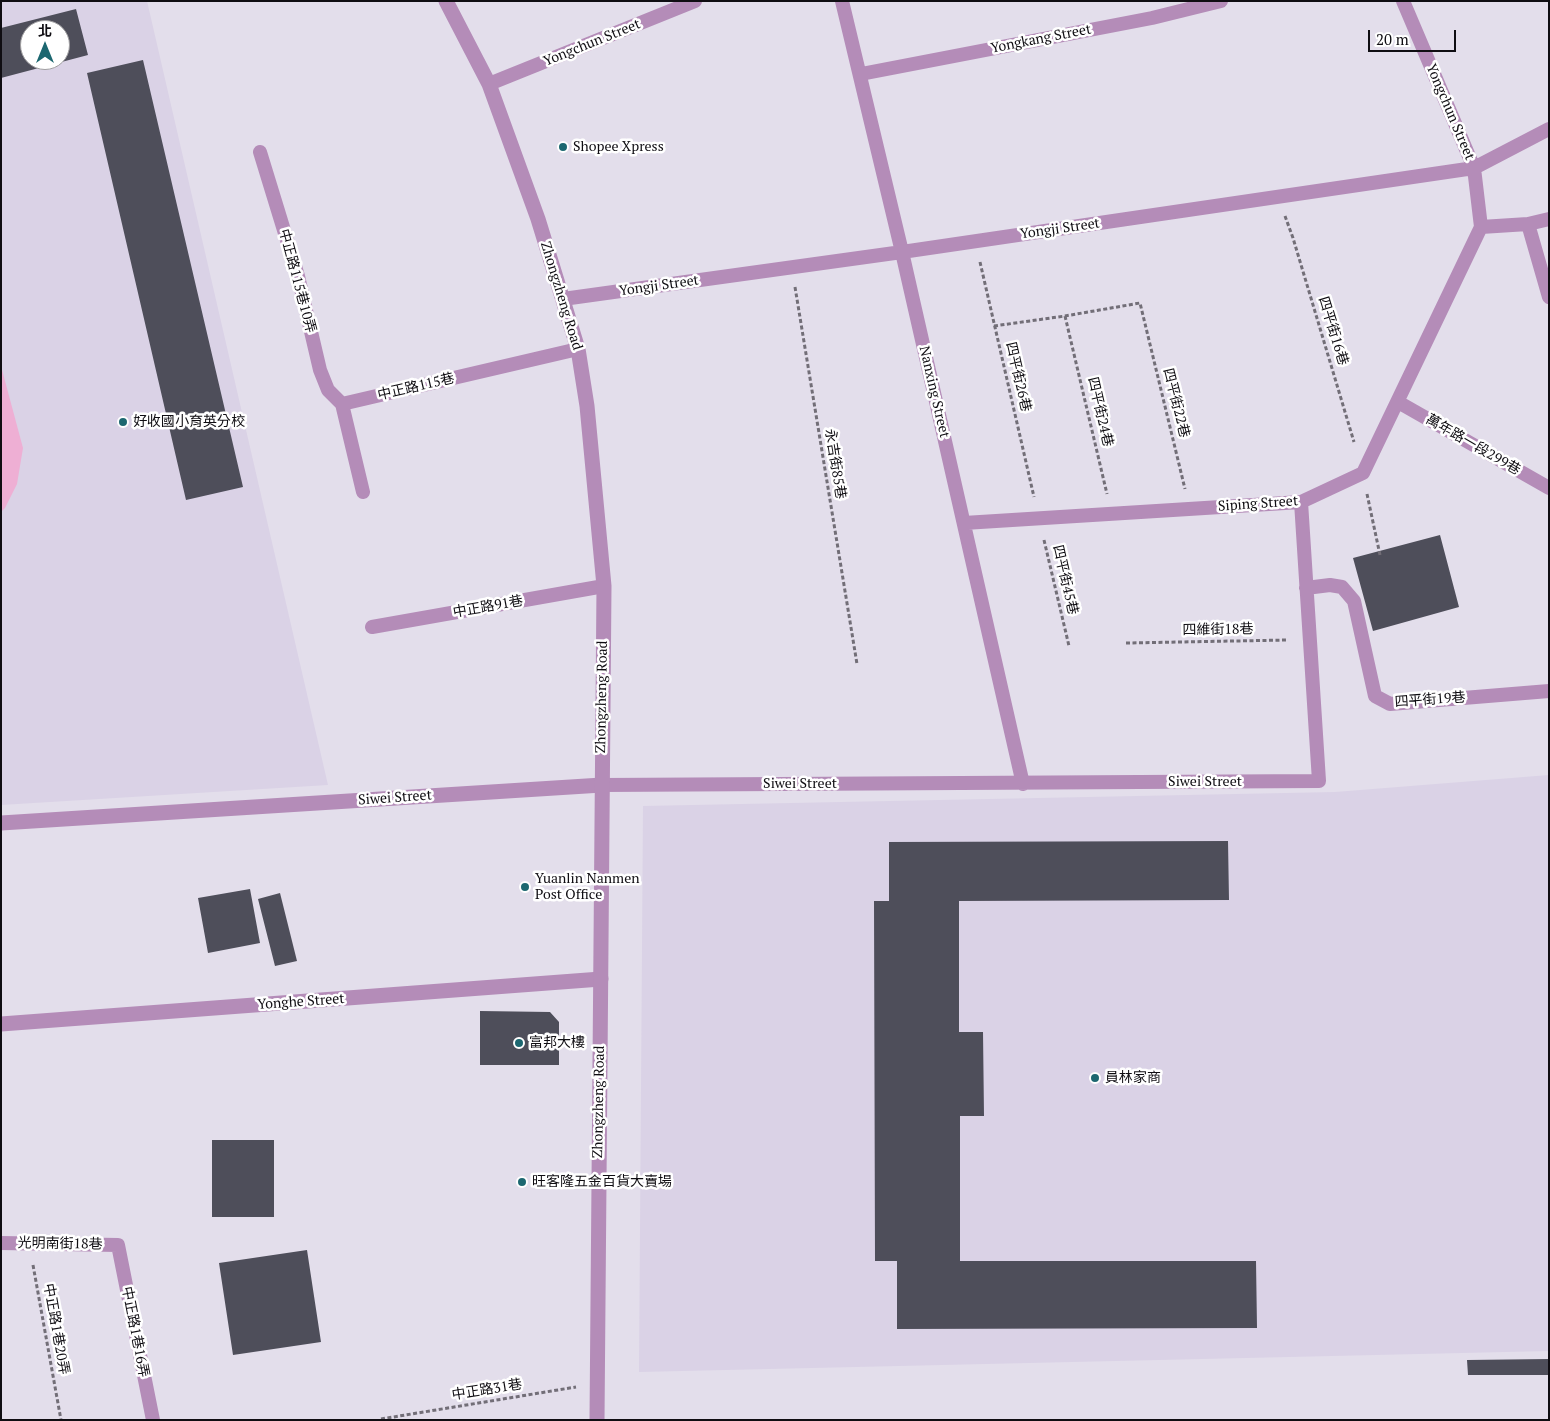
<!DOCTYPE html>
<html>
<head>
<meta charset="utf-8">
<style>
	body { margin:0 }
	#map { position:relative; width:1550px; height:1421px; overflow:hidden; background:#e3deeb; font-family:"PT Serif","Noto Sans TC",serif }
	canvas { display:block }
	.frame { position:absolute; inset:0; border:2px solid #0f0d12; pointer-events:none }
	.north { position:absolute; left:20px; top:20px; width:50px; height:50px; box-sizing:border-box; background:#fff; border:1px solid #9f9ea0; border-radius:50%; rotate:0deg; font-size:14px; font-weight:700; line-height:20px; text-align:center; color:#0f0d12 }
	.north::after { content:''; display:block; margin:auto; width:18px; height:22px; background:#1c6770; clip-path:polygon(50% 0,100% 100%,50% 72%,0 100%) }
	.scale { position:absolute; left:1368px; top:30px; width:88px; height:22px; box-sizing:border-box; border:2px solid #0f0d12; border-top:0; padding-left:6px; font-size:15px; line-height:18px; white-space:nowrap; color:#0f0d12; -webkit-text-stroke:4px #fff; paint-order:stroke }
</style>
</head>
<body>
<div id="map">
<canvas width="1550" height="1421"></canvas>
<div class="frame"></div>
<div class="north">北</div>
<div class="scale">20 m</div>
</div>
<script>
const context = document.querySelector('canvas').getContext('2d');
context.lineJoin = 'round';
function paint(path, color) { context.fillStyle = color; context.fill(path, 'evenodd'); }
const poly = rows => new Path2D(rows.map(r => 'M' + r).join(''));
function trace(path, color, width, dash) { context.strokeStyle = color; context.lineWidth = width; context.lineCap = dash ? 'butt' : 'round'; context.setLineDash(dash || []); context.stroke(path); }
function drawText(font, color, halo, rows, align = 'center') {
  context.font = font + ' "PT Serif","Noto Sans TC",serif'; context.lineWidth = 5; context.setLineDash([]); context.textBaseline = 'middle'; context.strokeStyle = halo; context.fillStyle = color; for (const [text, x, y, turn = 0] of rows) {
    context.save(); context.translate(x, y); context.rotate((+turn || 0) * Math.PI / 180); context.textAlign = isNaN(turn) ? turn : align; if (halo) context.strokeText(text, 0, 0); context.fillText(text, 0, 0); context.restore();
  }
}
paint(poly([
	[1,1,147,1,328,785,1,805],
	[30,30,60,30,60,60,30,60],
	[1549,775,1549,1351,639,1372,643,806,1335,792]
]), '#dad2e6');
paint(poly([
	[1,366,23,448,17,484,5,508,1,512]
]), '#eeafd4');
paint(poly([
	[76,9,88,55,1,78,1,28],
	[30,30,60,30,60,60,30,60],
	[143,60,243,487,186,500,87,73],
	[1440,535,1459,607,1373,631,1353,558],
	[1228,841,1229,900,959,901,959,1032,983,1032,984,1116,960,1116,960,1261,1256,1261,1257,1328,897,1329,897,1261,875,1261,874,901,889,901,889,842],
	[250,889,260,943,208,953,198,898],
	[280,893,297,961,275,966,258,899],
	[480,1011,550,1012,559,1022,559,1065,480,1065],
	[212,1140,274,1140,274,1217,212,1217],
	[307,1250,321,1342,233,1355,219,1263],
	[1549,1359,1549,1375,1468,1375,1467,1360]
]), '#4e4e5a');
trace(poly([
	[1285,216,1293,238,1354,442],
	[980,262,1034,497],
	[795,287,857,664],
	[1065,316,1107,494],
	[994,326,1065,316,1140,303,1185,489],
	[1367,494,1380,555],
	[1044,540,1069,646],
	[1126,643,1288,640],
	[33,1265,61,1420],
	[381,1419,576,1387]
]), '#726e77', 3, [4, 2.5]);
trace(poly([
	[842,1,902,252,1023,784],
	[861,74,1152,18,1221,1],
	[489,84,695,1],
	[260,152,298,276,320,370,328,390,342,404],
	[1528,224,1549,297],
	[1481,227,1528,224,1549,219],
	[563,299,902,252,1474,168,1549,129],
	[1398,402,1549,488],
	[363,492,342,404,578,349],
	[964,523,1301,502,1363,473,1481,227,1474,168,1403,1],
	[1306,588,1330,585,1342,587,1354,601,1375,696,1390,704,1549,691],
	[372,627,604,586],
	[602,785,1319,781,1301,502],
	[1,1243,118,1245,153,1420]
]), '#b48cb8', 14);
trace(poly([
	[1,823,602,785],
	[1,1024,601,979]
]), '#b48cb8', 15);
trace(poly([
	[446,1,489,84,538,219,578,349,587,406,604,586,597,1420]
]), '#b48cb8', 15);
for (const [x, y, r, color] of [
	[563,147,5,"#1c6770"],
	[123,422,5,"#1c6770"],
	[525,887,5,"#1c6770"],
	[519,1043,5,"#1c6770"],
	[1095,1078,5,"#1c6770"],
	[522,1182,5,"#1c6770"]
]) { const dot = new Path2D(); dot.arc(x, y, r, 0, 2 * Math.PI); context.fillStyle = color; context.fill(dot); trace(dot, '#fff', 2); }
drawText('14px', '#0f0d12', '#fff', [
	["Yongkang Street",1041,39,-11],
	["Yongchun Street",592,43,-22],
	["Yongchun Street",1450,112,67],
	["Yongji Street",1060,229,-8],
	["中正路115巷10弄",297,281,75],
	["Yongji Street",659,286,-8],
	["Zhongzheng Road",561,296,73],
	["四平街16巷",1333,331,73],
	["四平街26巷",1018,377,77],
	["中正路115巷",416,387,-13],
	["Nanxing Street",934,392,77],
	["四平街22巷",1176,403,76],
	["四平街24巷",1100,412,77],
	["萬年路一段299巷",1473,445,30],
	["永吉街85巷",835,464,81],
	["Siping Street",1258,504,-4],
	["四平街45巷",1065,580,77],
	["中正路91巷",488,607,-10],
	["四維街18巷",1218,630,-1],
	["Zhongzheng Road",602,697,-89],
	["四平街19巷",1430,700,-4],
	["Siwei Street",1205,782],
	["Siwei Street",800,784],
	["Siwei Street",395,798,-4],
	["Yonghe Street",301,1002,-4],
	["Zhongzheng Road",599,1102,-89],
	["光明南街18巷",60,1244,1],
	["中正路1巷20弄",56,1329,80],
	["中正路1巷16弄",135,1332,79],
	["中正路31巷",487,1390,-9]
]);
drawText('14px', '#0f0d12', '#fff', [
	["Shopee Xpress",573,147],
	["好收國小育英分校",133,422],
	["Yuanlin Nanmen",535,879],
	["Post Office",535,895],
	["富邦大樓",529,1043],
	["員林家商",1105,1078],
	["旺客隆五金百貨大賣場",532,1182]
], 'left');
</script>
</body>
</html>
